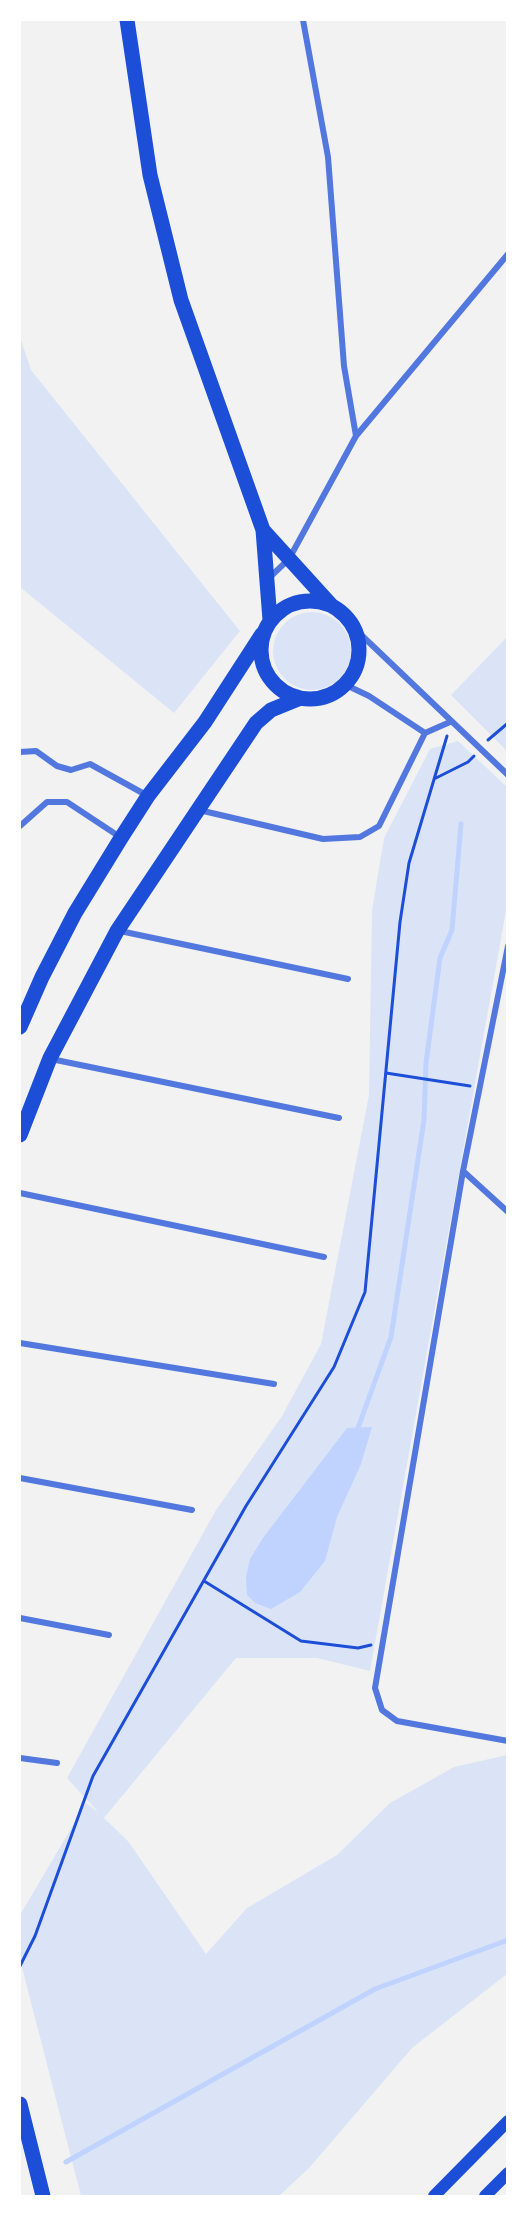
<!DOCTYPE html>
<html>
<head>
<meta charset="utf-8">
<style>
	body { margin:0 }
	#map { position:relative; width:527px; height:2216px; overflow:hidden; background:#f2f2f2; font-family:"Exo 2",sans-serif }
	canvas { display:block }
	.frame { position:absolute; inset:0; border:21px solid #fff; pointer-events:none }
</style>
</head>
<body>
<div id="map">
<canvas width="527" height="2216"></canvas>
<div class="frame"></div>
</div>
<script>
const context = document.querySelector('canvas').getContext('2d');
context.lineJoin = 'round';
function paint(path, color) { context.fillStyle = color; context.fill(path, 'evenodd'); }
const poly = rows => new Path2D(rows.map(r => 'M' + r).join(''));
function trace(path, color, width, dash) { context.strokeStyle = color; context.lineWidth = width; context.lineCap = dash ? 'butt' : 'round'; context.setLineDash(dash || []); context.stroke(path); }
paint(poly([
	[20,337,31,370,240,631,174,713,20,587],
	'273 651a39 39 0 1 1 78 0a39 39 0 1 1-78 0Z',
	[507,637,507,751,451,695],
	[458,741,507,787,507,905,370,1671,317,1658,236,1658,104,1818,128,1841,206,1954,247,1908,337,1855,390,1803,454,1767,507,1755,507,1974,412,2048,310,2167,279,2196,81,2196,20,1960,20,1915,86,1803,98,1812,67,1778,216,1510,282,1416,321,1344,369,1095,372,910,384,838,430,749]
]), '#dbe4f7');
paint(poly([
	[372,1427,361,1464,337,1517,325,1561,300,1592,271,1609,255,1603,247,1595,246,1577,250,1559,263,1538,347,1428]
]), '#bfd3fe');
trace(poly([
	[358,1428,391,1337,424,1120,426,1063,440,958,452,930,461,824],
	[66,2162,375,1989,508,1940]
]), '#bfd3fe', 5);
trace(poly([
	[488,740,508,723],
	[436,778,468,762,474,756],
	[386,1073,470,1086],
	[204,1581,301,1641,358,1648,371,1645],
	[20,1966,35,1936,93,1776,246,1506,334,1367,365,1292,400,922,409,863,447,736]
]), '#1d4ed8', 3);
trace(poly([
	[303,20,328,157,344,366,356,436],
	[269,578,289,559,356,436,508,254],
	[354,628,508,775],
	[346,685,369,696,425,733],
	[20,752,36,751,57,766,71,770,90,764,148,796],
	[199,810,323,839,360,837,379,826,425,733,450,722],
	[20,826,47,802,67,802,120,837],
	[120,931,348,979],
	[508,946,463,1171,375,1688,382,1710,397,1721,508,1741],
	[51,1059,339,1118],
	[463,1171,508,1212],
	[20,1193,324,1257],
	[20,1343,274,1384],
	[20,1478,192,1510],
	[20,1618,109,1635],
	[20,1758,57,1763]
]), '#5277de', 6);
trace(poly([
	[434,2196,508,2121],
	[485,2196,508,2173]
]), '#1d4ed8', 12);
trace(poly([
	[127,20,150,175,181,300,263,530,270,620],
	[263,530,332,606],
	'261 650a49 49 0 1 1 98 0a49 49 0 1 1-98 0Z',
	[20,1027,42,977,75,913,121,838,148,796,205,722,262,634],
	[20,1135,50,1058,117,931,256,723,271,710,298,699],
	[20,2104,43,2196]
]), '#1d4ed8', 15);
</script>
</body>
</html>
